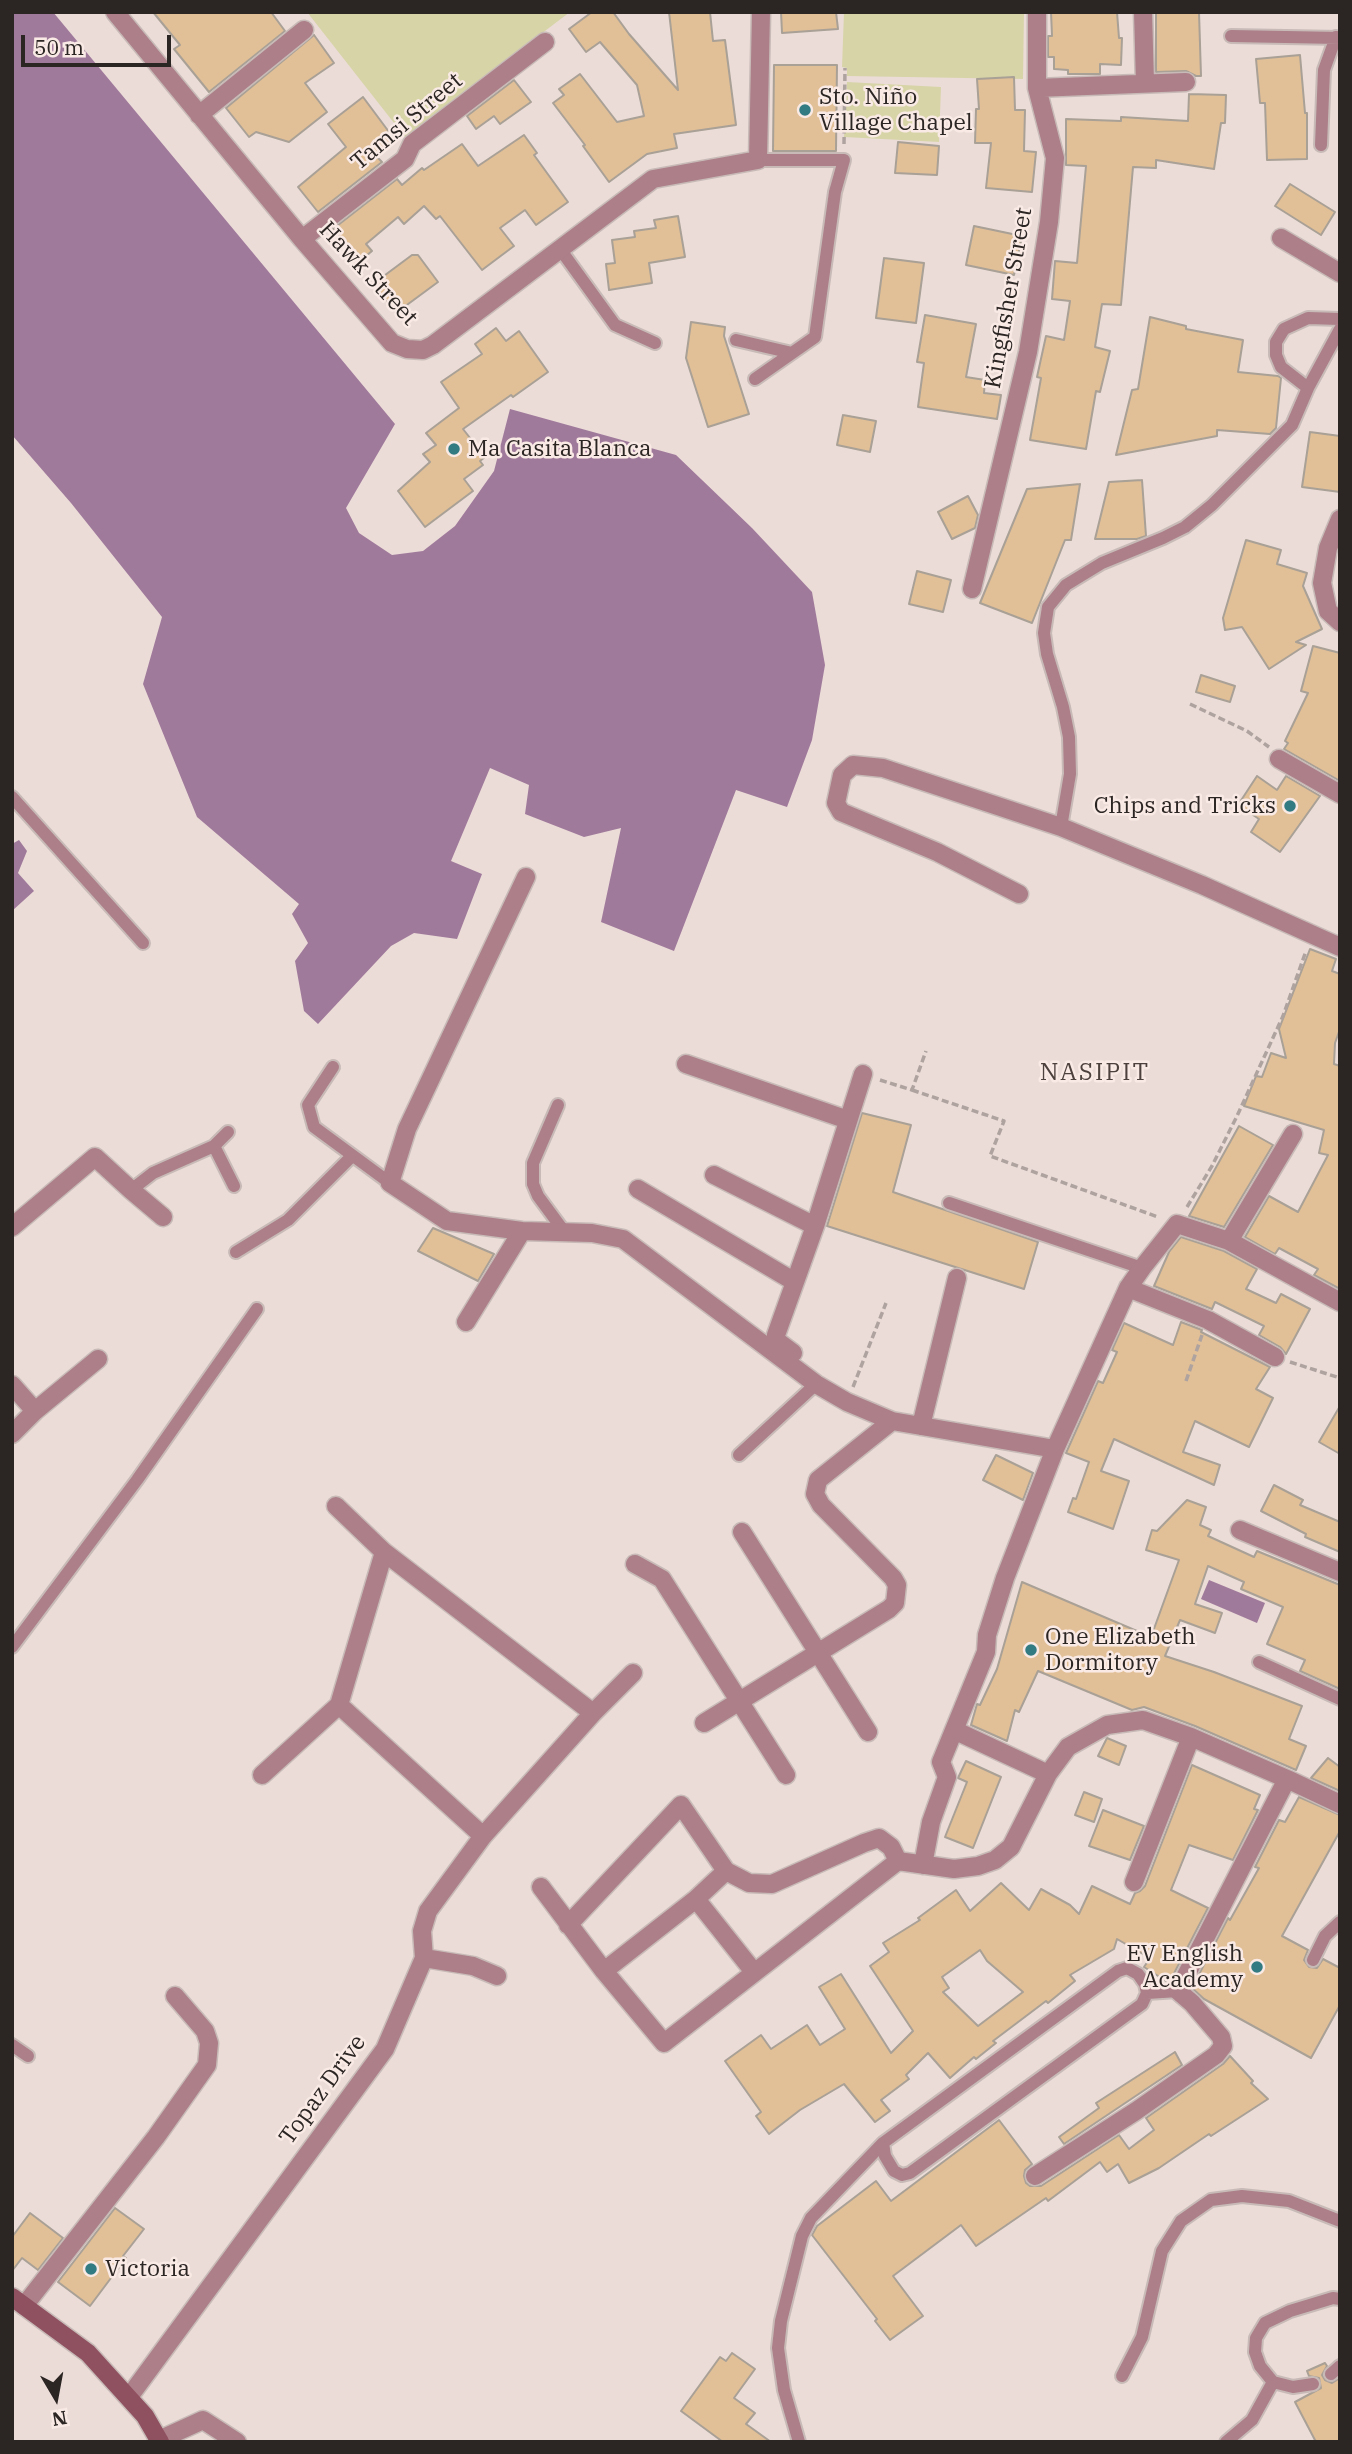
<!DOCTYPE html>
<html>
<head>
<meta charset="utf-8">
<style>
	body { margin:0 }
	#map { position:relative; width:1352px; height:2454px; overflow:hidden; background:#ebdcd8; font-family:"IBM Plex Serif",serif }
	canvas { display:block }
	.frame { position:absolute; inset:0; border:14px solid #2b2523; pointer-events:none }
	.north { position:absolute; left:21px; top:2363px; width:70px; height:70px; -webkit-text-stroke:5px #f9eae5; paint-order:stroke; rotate:170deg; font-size:19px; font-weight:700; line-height:28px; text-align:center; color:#2b2523 }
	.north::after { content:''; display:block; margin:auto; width:24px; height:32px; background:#2b2523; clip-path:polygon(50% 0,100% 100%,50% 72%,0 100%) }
	.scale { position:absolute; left:21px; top:35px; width:150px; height:32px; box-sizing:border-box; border:4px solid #2b2523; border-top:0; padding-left:9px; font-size:21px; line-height:24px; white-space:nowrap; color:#2b2523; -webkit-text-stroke:5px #f9eae5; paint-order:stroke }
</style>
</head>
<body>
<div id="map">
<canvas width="1352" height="2454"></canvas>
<div class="frame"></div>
<div class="north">N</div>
<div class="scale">50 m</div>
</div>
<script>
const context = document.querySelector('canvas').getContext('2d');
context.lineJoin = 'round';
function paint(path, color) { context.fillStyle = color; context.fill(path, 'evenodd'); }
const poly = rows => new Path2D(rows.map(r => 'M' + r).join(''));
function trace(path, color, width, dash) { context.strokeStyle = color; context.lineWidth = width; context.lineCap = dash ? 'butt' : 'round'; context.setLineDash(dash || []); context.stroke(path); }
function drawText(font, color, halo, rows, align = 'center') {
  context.font = font + ' "IBM Plex Serif",serif'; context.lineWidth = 5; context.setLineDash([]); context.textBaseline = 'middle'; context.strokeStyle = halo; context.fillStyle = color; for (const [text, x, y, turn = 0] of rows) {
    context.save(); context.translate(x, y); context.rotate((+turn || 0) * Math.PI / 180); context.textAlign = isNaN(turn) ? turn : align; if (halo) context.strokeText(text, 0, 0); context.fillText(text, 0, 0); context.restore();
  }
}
paint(poly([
	[307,12,570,12,405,137],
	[844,12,1024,12,1023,79,847,76,847,68,842,67],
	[847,82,941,87,939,142,844,137]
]), '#d7d4a8');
paint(poly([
	[12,12,53,12,395,424,346,508,359,533,392,555,423,551,455,526,494,471,510,409,676,455,752,528,812,592,825,665,812,740,787,807,736,790,674,951,601,922,621,828,584,837,525,814,529,785,490,768,451,861,482,874,457,939,414,933,391,946,318,1024,304,1011,295,961,308,943,292,914,299,904,197,817,143,684,162,617,71,503,12,435],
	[19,840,27,851,18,873,34,891,12,911,12,844],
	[1209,1580,1265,1603,1257,1623,1201,1599]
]), '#a07a9b');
const building = poly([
	[153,12,271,12,285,31,209,92,174,49,180,45,153,12],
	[592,12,613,12,629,34,678,90,669,12,710,12,713,41,725,40,736,125,674,134,677,148,647,154,609,182,583,146,585,145,553,103,564,95,559,89,580,74,617,122,644,116,637,85,600,42,586,52,569,29,592,12],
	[781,12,836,12,838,29,782,33,781,12],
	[1051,12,1117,12,1119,38,1122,38,1121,65,1100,64,1100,74,1068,74,1068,70,1054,69,1054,57,1048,57,1048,36,1052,36,1051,12],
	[1156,12,1199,12,1201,76,1196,76,1186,71,1156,72,1156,12],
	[314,35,334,63,305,83,327,112,289,142,256,132,249,137,226,108,314,35],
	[1300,55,1305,113,1307,113,1307,159,1267,160,1265,103,1260,103,1256,59,1300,55],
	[774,65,837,65,836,151,773,151,774,65],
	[1014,77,1015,110,1025,110,1024,151,1036,152,1032,192,986,188,991,143,975,143,976,109,979,109,977,79,1014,77],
	[514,80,531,102,500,124,494,116,476,129,467,116,514,80],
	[1189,94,1226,95,1225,123,1221,123,1214,169,1156,160,1156,168,1133,167,1121,305,1102,304,1095,347,1110,351,1100,392,1096,391,1086,449,1030,440,1041,378,1037,377,1046,336,1064,340,1070,301,1052,299,1055,261,1077,263,1086,166,1066,165,1066,119,1121,121,1121,117,1188,121,1189,94],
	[363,97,395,140,375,155,382,162,318,212,298,187,346,147,328,124,363,97],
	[524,135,537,153,534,155,568,202,536,225,525,210,500,228,514,246,482,270,440,216,436,219,424,206,404,224,398,217,366,244,372,251,360,261,333,229,397,179,402,185,422,168,424,170,462,144,478,166,524,135],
	[898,142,939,146,937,175,895,173,898,142],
	[1290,184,1335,212,1321,235,1275,206,1290,184],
	[678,216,685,257,649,263,652,283,609,290,606,264,615,263,612,240,635,237,634,231,656,228,654,220,678,216],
	[974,226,1022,236,1014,275,966,265,974,226],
	[412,255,418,255,438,282,396,313,373,284,412,255],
	[884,258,924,263,916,323,876,318,884,258],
	[925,315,976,324,966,377,985,380,984,393,1001,395,997,419,918,407,924,363,917,362,925,315],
	[1150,317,1186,326,1186,329,1243,340,1238,372,1278,376,1281,378,1276,428,1270,434,1217,430,1217,436,1116,455,1132,390,1138,389,1150,317],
	[691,322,725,327,724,336,749,414,708,427,686,358,691,322],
	[496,328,506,341,519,331,548,372,513,397,511,395,463,429,485,457,480,461,483,465,464,479,473,491,425,527,398,491,430,462,423,454,436,445,426,433,459,408,441,382,482,354,475,344,496,328],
	[843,415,876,421,870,452,837,445,843,415],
	[1310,432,1340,436,1340,492,1302,487,1310,432],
	[1142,480,1146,536,1137,539,1095,539,1109,482,1142,480],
	[1080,484,1071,540,1065,540,1032,623,980,603,1027,489,1080,484],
	[968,496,978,515,975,528,952,539,938,512,968,496],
	[1246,540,1281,550,1277,564,1307,573,1303,586,1322,629,1296,642,1306,645,1269,669,1242,627,1225,630,1223,618,1246,540],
	[917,571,951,580,943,612,909,604,917,571],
	[1313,646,1340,653,1340,781,1284,749,1288,743,1285,741,1308,693,1301,691,1313,646],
	[1201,675,1235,686,1230,702,1196,692,1201,675],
	[1257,776,1277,790,1286,776,1320,796,1280,852,1251,832,1259,819,1238,805,1257,776],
	[1310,949,1336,959,1332,971,1340,974,1340,1029,1335,1043,1334,1064,1340,1066,1340,1289,1314,1275,1318,1269,1279,1248,1275,1254,1245,1237,1269,1196,1298,1212,1328,1155,1319,1153,1324,1130,1244,1106,1256,1076,1262,1077,1271,1053,1286,1058,1279,1029,1310,949],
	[862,1113,911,1125,893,1192,1038,1242,1024,1289,827,1226,862,1113],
	[1239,1126,1273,1145,1224,1227,1189,1216,1239,1126],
	[433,1228,494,1254,478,1281,418,1251,433,1228],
	[1181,1237,1224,1251,1257,1269,1246,1289,1276,1303,1281,1294,1310,1309,1286,1354,1280,1347,1259,1335,1264,1326,1215,1302,1212,1309,1154,1286,1169,1252,1181,1237],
	[1181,1322,1202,1330,1201,1332,1270,1367,1256,1389,1273,1398,1249,1447,1195,1421,1183,1452,1220,1465,1214,1485,1114,1439,1101,1471,1129,1481,1113,1529,1068,1512,1073,1498,1076,1499,1089,1462,1066,1453,1098,1381,1103,1383,1117,1352,1112,1350,1124,1323,1173,1345,1181,1322],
	[1340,1406,1340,1454,1319,1442,1340,1406],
	[996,1455,1033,1473,1023,1500,983,1480,996,1455],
	[1274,1485,1303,1500,1300,1505,1340,1522,1340,1552,1305,1537,1306,1534,1261,1511,1274,1485],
	[1187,1500,1206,1507,1200,1525,1211,1530,1208,1536,1254,1557,1257,1551,1340,1585,1340,1689,1300,1671,1305,1660,1267,1644,1283,1607,1241,1589,1244,1582,1208,1566,1195,1604,1222,1613,1215,1633,1180,1620,1165,1656,1214,1672,1302,1706,1289,1739,1306,1746,1296,1770,1195,1726,1144,1707,1132,1710,1038,1671,1019,1712,1015,1710,1007,1741,971,1725,977,1704,980,1705,997,1669,1022,1582,1151,1637,1179,1560,1146,1550,1152,1530,1157,1531,1187,1500],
	[1107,1738,1126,1746,1119,1765,1098,1756,1107,1738],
	[1328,1758,1340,1767,1340,1791,1311,1778,1328,1758],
	[966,1761,1001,1777,973,1848,945,1837,967,1782,958,1778,966,1761],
	[1192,1765,1260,1795,1254,1809,1258,1810,1233,1860,1189,1845,1171,1890,1208,1908,1169,1983,1144,1967,1150,1958,1117,1939,1114,1949,1070,1975,1075,1981,1048,2003,1046,2001,993,2041,996,2043,976,2059,974,2057,950,2078,928,2053,906,2075,909,2079,881,2100,890,2111,875,2122,844,2084,800,2110,769,2134,756,2116,761,2112,725,2061,761,2035,771,2049,807,2025,820,2045,845,2029,819,1987,841,1974,891,2053,913,2031,870,1966,889,1952,883,1943,920,1920,918,1918,956,1890,970,1911,1001,1883,1029,1910,1041,1889,1070,1905,1079,1914,1092,1886,1130,1904,1135,1893,1140,1891,1145,1886,1192,1765],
	[980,1950,987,1961,1023,1992,978,2026,943,1992,949,1988,942,1977,980,1950],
	[1084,1792,1102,1799,1094,1822,1075,1815,1084,1792],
	[1299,1797,1340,1815,1340,1831,1282,1936,1308,1950,1304,1960,1309,1967,1317,1968,1323,1959,1340,1968,1340,2005,1311,2058,1204,1999,1192,1988,1228,1918,1230,1920,1259,1868,1255,1867,1279,1820,1285,1822,1299,1797],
	[1103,1810,1144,1826,1130,1860,1089,1846,1103,1810],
	[1175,2052,1182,2065,1064,2144,1059,2137,1099,2108,1096,2103,1175,2052],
	[1230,2056,1253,2081,1251,2083,1268,2099,1211,2136,1209,2134,1159,2168,1129,2183,1118,2164,1107,2172,1100,2162,1048,2201,1046,2198,976,2246,961,2225,893,2276,923,2316,890,2340,875,2321,877,2319,812,2235,817,2226,876,2181,891,2201,999,2120,1032,2164,1025,2170,1024,2176,1026,2183,1030,2186,1041,2186,1119,2135,1129,2149,1154,2130,1146,2118,1223,2064,1230,2056],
	[115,2208,144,2229,123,2256,126,2258,90,2306,58,2282,115,2208],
	[30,2213,63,2238,38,2270,22,2258,12,2271,12,2237,30,2213],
	[732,2353,755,2369,734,2398,755,2413,746,2424,771,2442,723,2442,681,2411,720,2357,726,2361,732,2353],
	[1325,2363,1327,2366,1322,2375,1325,2380,1332,2383,1340,2378,1340,2442,1316,2442,1295,2402,1321,2388,1319,2378,1309,2376,1307,2371,1325,2363]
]);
paint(building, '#e1bf97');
trace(building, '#a9a096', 2);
const lane = poly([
	[1231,36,1340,38],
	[1321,145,1324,70,1336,37],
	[560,249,615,325,655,343],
	[736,340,792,353],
	[755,379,815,337,835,192,844,160,758,160],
	[1308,388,1281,367,1276,355,1276,342,1284,329,1308,318,1340,319],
	[12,797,143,943],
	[1061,827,1070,774,1069,737,1063,707,1047,654,1044,633,1048,607,1066,585,1102,563,1163,538,1185,527,1212,505,1292,425,1308,388,1340,329],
	[333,1067,308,1105,314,1127,390,1183],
	[558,1105,533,1163,533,1184,538,1196,566,1234],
	[214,1146,234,1186],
	[131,1190,153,1173,214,1146,228,1132],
	[949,1203,1142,1268],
	[236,1252,288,1220,352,1156],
	[739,1455,816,1384],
	[12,1647,137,1480,257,1309],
	[1259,1662,1340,1699],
	[1313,1960,1325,1936,1340,1922],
	[1147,1993,1178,1991],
	[12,2045,28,2056],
	[1331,2374,1340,2366],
	[1122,2376,1142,2337,1162,2251,1181,2221,1211,2200,1242,2196,1289,2201,1340,2221],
	[1313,2384,1293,2387,1273,2382,1260,2366,1255,2352,1256,2338,1265,2323,1290,2311,1333,2298,1340,2299],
	[799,2442,784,2390,778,2348,781,2321,802,2236,811,2218,883,2143,1118,1971,1127,1968,1138,1974,1145,1984,1147,1993,1142,2004,910,2173,902,2175,894,2171,885,2156,883,2143],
	[1226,2442,1252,2420,1273,2382]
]);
const street = poly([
	[115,12,302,239,392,343,407,349,423,350,433,345,653,179,758,160,761,12],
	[1143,12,1145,83],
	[1037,88,1186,82],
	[199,115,304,30],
	[1281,238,1340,273],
	[302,239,405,159,412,144,545,42],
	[1340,519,1328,548,1322,583,1328,611,1340,622],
	[972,589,1028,352,1049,222,1055,158,1037,88,1037,12],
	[1279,759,1340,794],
	[526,877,407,1129,390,1183,447,1221,522,1231,592,1233,623,1239,816,1384,847,1402,892,1421,1055,1449],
	[1019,894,937,852,841,812,836,803,842,775,853,765,883,768,1061,827,1202,885,1340,947],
	[686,1064,848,1120],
	[714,1175,815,1226],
	[638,1189,795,1282],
	[12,1227,95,1157,131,1190,163,1217],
	[1229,1241,1293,1134],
	[1128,1288,1208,1320,1275,1357],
	[466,1322,522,1231],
	[793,1353,777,1341,776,1335,815,1226,863,1074],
	[12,1385,35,1411],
	[921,1426,957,1278],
	[12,1434,35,1411,98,1359],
	[336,1506,384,1552,593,1713],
	[1240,1530,1340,1572],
	[742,1532,868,1732],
	[635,1564,662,1579,786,1775],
	[339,1705,483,1836],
	[704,1723,889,1609,895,1603,897,1585,893,1578,821,1505,815,1494,818,1480,892,1421],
	[954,1730,1048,1774],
	[262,1775,339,1705,384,1552],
	[923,1865,931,1822,947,1777,941,1762,986,1652,987,1635,1005,1578,1055,1449,1128,1288,1142,1268,1177,1224,1229,1241,1340,1302],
	[1134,1882,1191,1737],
	[541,1887,604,1971,664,2043,898,1861,954,1869,978,1866,995,1860,1011,1847,1048,1774,1068,1747,1107,1725,1143,1720,1191,1737,1287,1779,1340,1804],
	[696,1899,754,1972],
	[568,1925,681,1805,726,1871,749,1883,772,1884,864,1843,879,1838,891,1847,898,1861],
	[424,1958,473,1966,497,1976],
	[604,1971,696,1899,726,1871],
	[1035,2176,1136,2111,1216,2055,1223,2046,1221,2037,1192,2003,1178,1991,1287,1779],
	[24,2306,156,2137,207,2065,209,2043,205,2031,175,1996],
	[129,2397,385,2049,424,1958,422,1931,428,1911,483,1836,593,1713,633,1673],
	[159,2440,203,2420,237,2442]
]);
const secondary = poly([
	[12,2297,88,2353,145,2416,160,2442]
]);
trace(lane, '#c8bbb7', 16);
trace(street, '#c8bbb7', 21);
trace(secondary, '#c8bbb7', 21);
trace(poly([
	[844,144,845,68],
	[1190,704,1247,731,1269,747],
	[880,1080,912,1090,926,1051],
	[912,1090,1004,1121,990,1156,1158,1217],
	[1187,1207,1212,1166,1237,1116,1283,1016,1306,951],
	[1290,1362,1340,1378],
	[1186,1381,1202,1335],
	[853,1387,886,1303]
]), '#afa39f', 3.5, [7, 3.5]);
trace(lane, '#ac7f89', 12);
trace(street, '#ac7f89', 18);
trace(secondary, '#8f5060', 18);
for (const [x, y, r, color] of [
	[805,110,7,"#327b82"],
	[454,449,7,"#327b82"],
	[1290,806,7,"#327b82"],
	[1031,1650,7,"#327b82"],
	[1257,1967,7,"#327b82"],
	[91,2269,7,"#327b82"]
]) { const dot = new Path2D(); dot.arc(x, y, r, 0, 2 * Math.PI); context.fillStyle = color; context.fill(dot); trace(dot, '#f9eae5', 2.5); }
drawText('23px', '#2b2523', '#f9eae5', [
	["Sto. Niño",819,97],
	["Village Chapel",819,123],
	["Ma Casita Blanca",468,449],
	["Chips and Tricks",1276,806,"right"],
	["One Elizabeth",1045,1637],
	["Dormitory",1045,1663],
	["EV English",1243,1954,"right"],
	["Academy",1243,1980,"right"],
	["Victoria",105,2269]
], 'left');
drawText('23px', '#2b2523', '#f9eae5', [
	["Tamsi Street",407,122,-40],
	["Hawk Street",368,274,47],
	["Kingfisher Street",1009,298,-80],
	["Topaz Drive",323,2090,-54]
]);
context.letterSpacing = '2px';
drawText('24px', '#4d413d', '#f9eae5', [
	["NASIPIT",1095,1073]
]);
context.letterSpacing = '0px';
</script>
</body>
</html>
